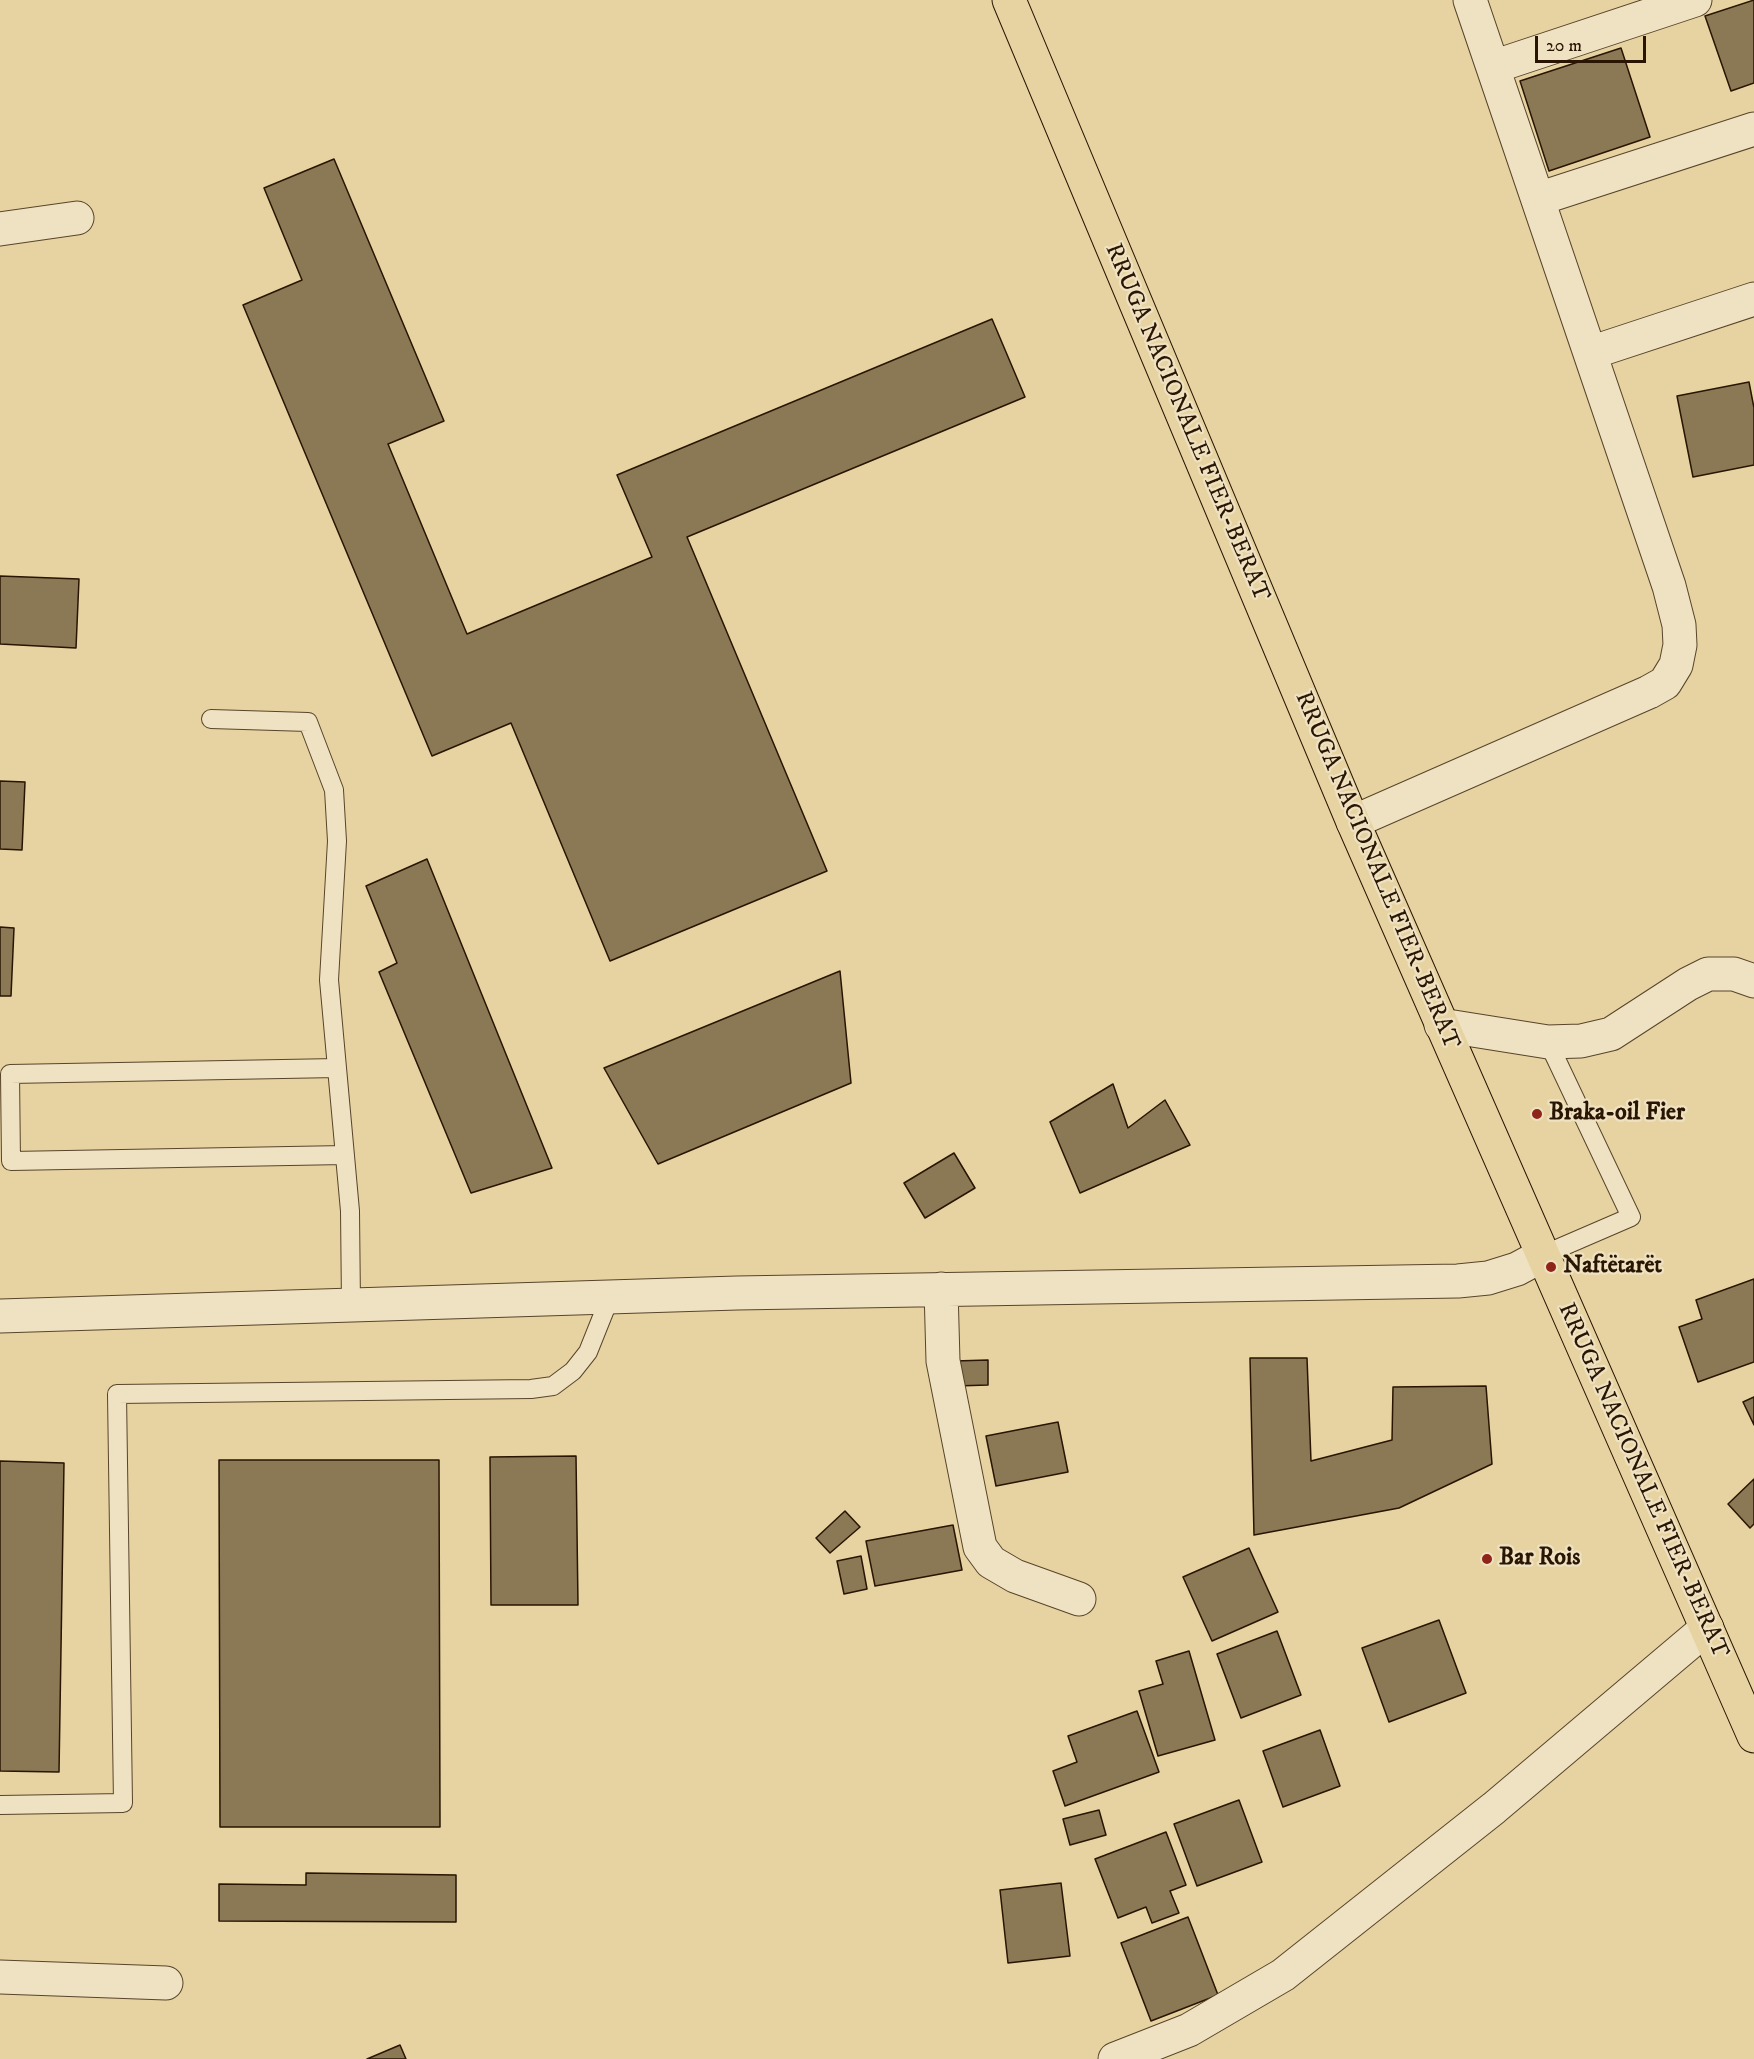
<!DOCTYPE html>
<html>
<head>
<meta charset="utf-8">
<style>
	body { margin:0 }
	#map { position:relative; width:1754px; height:2059px; overflow:hidden; background:#e6d3a1; font-family:"IM FELL DW Pica",serif }
	canvas { display:block }
	.scale { position:absolute; left:1535px; top:36px; width:111px; height:27px; box-sizing:border-box; border:3px solid #291502; border-top:0; padding-left:8px; font-size:18px; line-height:21px; white-space:nowrap; color:#291502; -webkit-text-stroke:4px #efe2c2; paint-order:stroke }
</style>
</head>
<body>
<div id="map">
<canvas width="1754" height="2059"></canvas>
<div class="scale">20 m</div>
</div>
<script>
const context = document.querySelector('canvas').getContext('2d');
context.lineJoin = 'round';
function paint(path, color) { context.fillStyle = color; context.fill(path, 'evenodd'); }
const poly = rows => new Path2D(rows.map(r => 'M' + r).join(''));
function trace(path, color, width, dash) { context.strokeStyle = color; context.lineWidth = width; context.lineCap = dash ? 'butt' : 'round'; context.setLineDash(dash || []); context.stroke(path); }
function drawText(font, color, halo, rows, align = 'center') {
  context.font = font + ' "IM FELL DW Pica",serif'; context.lineWidth = 4.5; context.setLineDash([]); context.textBaseline = 'middle'; context.strokeStyle = halo; context.fillStyle = color; for (const [text, x, y, turn = 0] of rows) {
    context.save(); context.translate(x, y); context.rotate((+turn || 0) * Math.PI / 180); context.textAlign = isNaN(turn) ? turn : align; if (halo) context.strokeText(text, 0, 0); context.fillText(text, 0, 0); context.restore();
  }
}
const building = poly([
	[1754,0,1754,83,1731,91,1705,16,1754,0],
	[1621,48,1650,137,1549,171,1520,81,1621,48],
	[334,159,444,421,388,444,467,634,652,557,617,475,992,319,1025,397,687,537,827,871,610,961,511,723,432,756,243,305,302,280,264,188,334,159],
	[1749,382,1754,408,1754,465,1693,477,1677,396,1749,382],
	[0,576,79,579,76,648,0,644,0,576],
	[0,781,25,782,22,850,0,849,0,781],
	[427,859,552,1168,471,1193,379,972,397,963,366,886,427,859],
	[0,927,14,928,11,996,0,996,0,927],
	[840,971,851,1083,658,1164,604,1068,840,971],
	[1113,1084,1128,1128,1165,1100,1190,1145,1080,1193,1050,1122,1113,1084],
	[954,1153,975,1188,925,1218,904,1183,954,1153],
	[1754,1279,1754,1362,1698,1382,1679,1327,1702,1319,1696,1300,1754,1279],
	[1250,1358,1307,1358,1311,1461,1392,1440,1393,1387,1486,1386,1492,1464,1399,1508,1254,1535,1250,1358],
	[988,1360,988,1385,956,1386,955,1361,988,1360],
	[1754,1397,1754,1425,1743,1402,1754,1397],
	[1058,1422,1068,1472,996,1486,986,1436,1058,1422],
	[576,1456,578,1605,491,1605,490,1457,576,1456],
	[219,1460,439,1460,440,1827,220,1827,219,1460],
	[0,1461,64,1463,59,1772,0,1771,0,1461],
	[1754,1479,1754,1524,1750,1528,1728,1504,1754,1479],
	[845,1511,860,1527,830,1553,816,1538,845,1511],
	[953,1525,962,1570,875,1586,866,1541,953,1525],
	[1249,1548,1278,1612,1212,1641,1183,1577,1249,1548],
	[861,1556,867,1589,844,1594,837,1561,861,1556],
	[1439,1620,1466,1693,1389,1722,1362,1648,1439,1620],
	[1277,1631,1301,1695,1241,1718,1217,1654,1277,1631],
	[1189,1651,1215,1740,1158,1756,1139,1691,1163,1684,1156,1661,1189,1651],
	[1137,1711,1159,1772,1065,1806,1053,1771,1077,1762,1068,1736,1137,1711],
	[1320,1730,1340,1786,1283,1807,1263,1751,1320,1730],
	[1239,1800,1262,1862,1197,1886,1174,1824,1239,1800],
	[1099,1810,1106,1835,1070,1845,1063,1819,1099,1810],
	[1166,1832,1186,1885,1170,1891,1179,1913,1152,1923,1146,1907,1118,1918,1095,1859,1166,1832],
	[306,1873,456,1875,456,1922,219,1921,219,1884,306,1885,306,1873],
	[1061,1883,1070,1956,1008,1963,1000,1890,1061,1883],
	[1188,1917,1218,1995,1151,2021,1121,1943,1188,1917],
	[400,2045,406,2059,367,2059,400,2045]
]);
paint(building, '#8b7855');
trace(building, '#291502', 1.5);
const service = poly([
	[211,719,308,722,334,790,337,841,329,980,350,1211,351,1305],
	[337,1068,10,1074,11,1161,345,1155],
	[1543,1255,1631,1217,1548,1042],
	[0,1805,123,1803,117,1394,531,1389,553,1386,573,1371,588,1352,610,1297]
]);
const minor = poly([
	[1493,67,1695,0],
	[1538,199,1754,129],
	[0,229,77,218],
	[1590,353,1754,299],
	[1353,822,1649,692,1665,683,1676,665,1680,645,1679,625,1669,586,1470,0],
	[1441,1025,1548,1042,1581,1041,1611,1034,1688,984,1708,974,1734,974,1754,981],
	[941,1289,943,1361,980,1547,991,1562,1015,1576,1079,1599],
	[0,1316,737,1293,1458,1281,1488,1278,1517,1269,1543,1255],
	[0,1977,166,1983],
	[1115,2059,1189,2030,1283,1975,1494,1808,1707,1628]
]);
const primary = poly([
	[1009,0,1353,822,1754,1736]
]);
trace(service, '#58442a', 20);
trace(minor, '#58442a', 35);
trace(primary, '#291502', 35);
trace(service, '#efe2c2', 18);
trace(minor, '#efe2c2', 33);
trace(primary, '#e6d3a1', 33);
for (const [x, y, r, color] of [
	[1537,1114,6,"#8f2418"],
	[1551,1267,6,"#8f2418"],
	[1487,1559,6,"#8f2418"]
]) { const dot = new Path2D(); dot.arc(x, y, r, 0, 2 * Math.PI); context.fillStyle = color; context.fill(dot); trace(dot, '#efe2c2', 2); }
drawText('24px', '#291502', '#efe2c2', [
	["RRUGA NACIONALE FIER-BERAT",1186,423,67],
	["RRUGA NACIONALE FIER-BERAT",1376,871,67],
	["RRUGA NACIONALE FIER-BERAT",1642,1481,66]
]);
drawText('bold 24px', '#291502', '#efe2c2', [
	["Braka-oil Fier",1549,1114],
	["Naftëtarët",1563,1267],
	["Bar Rois",1499,1559]
], 'left');
</script>
</body>
</html>
